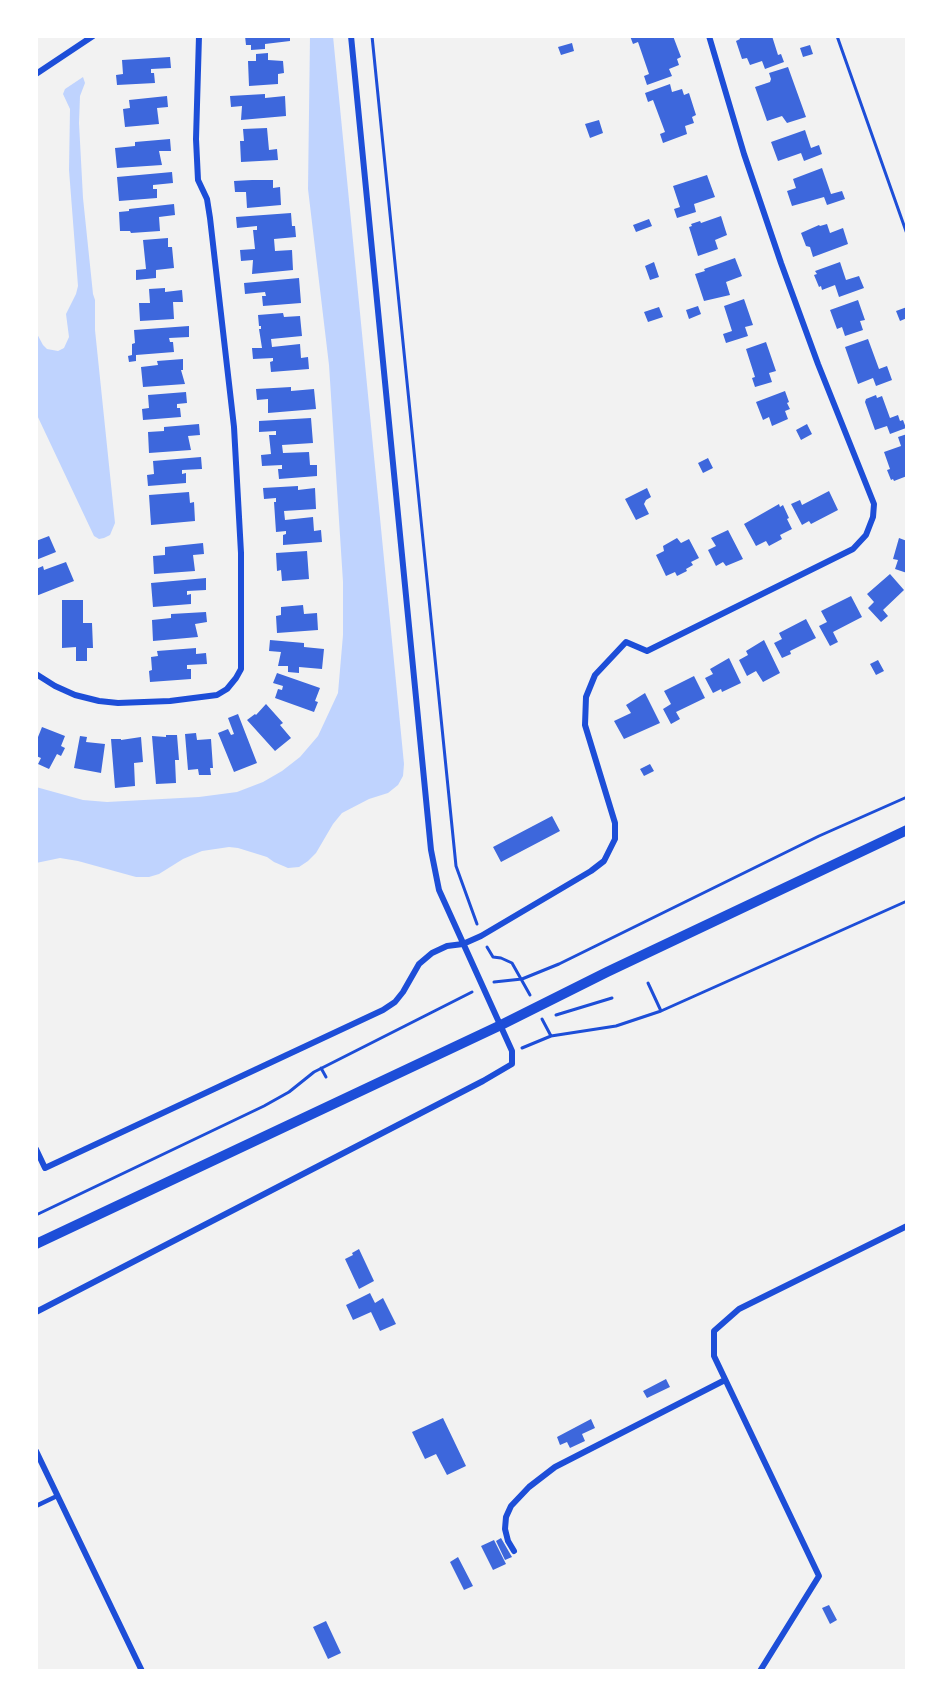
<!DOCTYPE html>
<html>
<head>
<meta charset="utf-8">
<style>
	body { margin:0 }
	#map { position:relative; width:943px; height:1707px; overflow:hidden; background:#f2f2f2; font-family:Roboto,sans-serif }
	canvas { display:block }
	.frame { position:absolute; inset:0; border:38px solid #fff; pointer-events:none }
</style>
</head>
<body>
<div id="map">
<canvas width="943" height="1707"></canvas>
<div class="frame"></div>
</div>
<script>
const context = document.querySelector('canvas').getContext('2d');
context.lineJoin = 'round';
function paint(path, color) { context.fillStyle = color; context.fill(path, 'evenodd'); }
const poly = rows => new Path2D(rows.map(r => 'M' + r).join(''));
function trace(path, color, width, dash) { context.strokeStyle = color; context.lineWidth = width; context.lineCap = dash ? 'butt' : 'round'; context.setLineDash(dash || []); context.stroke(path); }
paint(poly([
	[310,36,333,36,404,764,403,776,398,785,388,793,369,799,342,813,333,824,316,853,308,861,299,867,288,868,274,862,267,857,238,848,229,847,202,851,183,859,159,874,149,877,136,877,78,861,60,858,36,863,36,787,83,800,107,802,199,797,237,792,263,782,282,771,300,757,318,736,338,693,343,635,343,582,329,365,308,189],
	[83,77,85,83,80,96,79,123,83,198,93,294,95,300,95,330,115,523,110,535,104,538,99,539,94,536,36,413,36,332,43,345,47,349,58,351,64,348,69,337,66,314,76,294,78,286,69,170,70,109,63,94,65,89]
]), '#bfd3fe');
paint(poly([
	[245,36,290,36,290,41,265,44,265,49,251,50,251,45,246,45],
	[630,36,673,36,681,57,677,59,679,65,669,69,672,76,647,85,644,76,649,74,638,42,633,44],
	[739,36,772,36,778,55,781,54,784,62,765,69,762,61,750,65,747,58,742,59,736,41,740,39],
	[572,43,574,51,561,55,558,47],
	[810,45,813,54,803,57,800,48],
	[268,53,268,60,283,61,284,73,278,74,278,84,249,86,248,61,256,61,256,54],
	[170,57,171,68,151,69,151,73,154,73,155,83,117,85,116,75,123,74,122,60],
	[788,67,806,117,787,123,782,116,767,121,755,87,770,82,771,79,769,73],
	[670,84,672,92,682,89,684,95,689,93,696,115,692,117,694,123,685,126,687,134,663,143,660,134,665,132,653,100,648,102,645,93],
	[265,94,265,98,285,96,286,116,241,120,242,106,231,107,230,96],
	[167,96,168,107,157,108,159,124,125,127,123,109,130,108,129,100],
	[599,120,603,133,590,138,585,124],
	[267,128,269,150,277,149,278,160,241,162,240,141,244,141,243,129],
	[805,130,811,148,819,145,822,154,804,161,801,153,778,161,771,142],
	[170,139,171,151,159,151,162,165,117,168,115,148,135,146,135,142],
	[822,168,831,194,842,191,845,199,827,205,824,197,792,206,787,191,796,188,793,179],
	[172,172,173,183,153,185,153,189,157,189,157,198,119,201,117,177],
	[707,175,715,197,694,204,696,212,677,218,674,209,680,207,673,186],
	[252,180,273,180,273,188,280,187,281,205,247,208,246,192,235,192,234,181],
	[174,204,175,215,159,217,160,231,131,233,130,231,120,231,119,212,129,211,129,209],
	[291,213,292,226,295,226,296,237,274,239,275,251,292,250,293,270,252,274,253,260,241,261,240,250,255,249,253,230,257,230,257,226,237,228,236,217],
	[721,216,727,235,715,240,718,249,698,256,689,227,692,226,691,224,700,221,701,223],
	[649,219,652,226,636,232,633,225],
	[827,224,830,233,843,228,848,244,813,257,810,247,806,246,801,233,819,225,820,226],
	[168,238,168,247,172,247,174,268,156,270,156,278,136,280,136,270,146,269,143,240],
	[735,258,742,276,726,282,730,295,704,301,695,274,705,271,704,269],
	[654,262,659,277,650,280,645,266],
	[840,262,846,280,859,276,864,288,839,297,835,285,822,290,821,286,819,287,814,275,817,274,815,271],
	[299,278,301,303,263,306,262,296,266,296,265,292,245,294,244,283],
	[165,288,165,292,182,290,183,302,173,302,174,319,140,321,139,303,150,303,149,289],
	[744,299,753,325,745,327,748,336,726,343,723,334,732,331,724,306],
	[858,300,865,320,860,321,863,330,845,336,842,327,837,329,830,310],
	[698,306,701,314,689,319,686,310],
	[659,307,663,317,648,322,644,312],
	[907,307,907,318,900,321,896,311],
	[283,313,284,317,300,316,302,336,271,339,272,347,300,344,301,358,308,357,309,369,271,372,270,362,273,361,273,358,253,359,252,348,262,348,259,329,261,329,261,326,259,326,258,315],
	[189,326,189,337,169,338,170,342,173,342,174,352,136,355,136,361,129,362,128,356,132,355,132,344,135,343,134,330],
	[868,339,879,369,887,366,892,380,876,386,873,378,858,384,845,347],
	[766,342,776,371,769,373,772,382,755,387,752,378,755,377,746,349],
	[183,359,183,370,181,370,185,384,143,387,141,367,158,365,157,361],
	[291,387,291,391,314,389,316,409,268,413,268,399,257,400,256,389],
	[785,391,789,402,787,403,790,409,785,411,788,419,772,426,769,417,763,420,756,402],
	[186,392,187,403,177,404,177,408,180,408,181,417,143,420,142,409,149,408,148,395],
	[876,395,877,398,882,396,890,418,898,415,900,421,903,420,906,428,890,434,887,426,875,430,865,402,866,399],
	[311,418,313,443,282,445,283,453,309,452,310,465,317,465,317,476,279,479,278,469,282,469,282,465,262,466,261,455,271,454,269,435,276,435,276,431,259,432,259,421],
	[199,424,200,435,188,436,191,450,149,453,148,432,164,431,164,427],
	[807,424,812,434,801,440,796,430],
	[907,434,907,476,894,481,893,479,891,480,887,470,890,469,884,452,901,446,898,437],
	[201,457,202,469,182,470,182,474,186,473,186,483,148,486,147,475,154,474,153,461],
	[708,458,713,468,703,473,698,463],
	[298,486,298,490,315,488,316,509,284,511,285,520,313,517,314,531,321,530,322,542,283,545,283,535,286,534,286,531,276,532,274,502,276,502,276,498,264,499,263,488],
	[647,488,651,497,646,500,644,504,649,514,636,520,625,499],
	[829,491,838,510,811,524,809,521,802,525,791,504,800,500,802,505],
	[189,492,190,503,194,502,195,521,151,525,149,495],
	[779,504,780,507,783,505,789,518,787,519,792,529,780,535,782,539,769,546,766,541,756,546,744,524],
	[728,530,743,559,726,566,723,562,716,566,708,550,716,546,711,538],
	[49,536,56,552,36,560,36,541],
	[677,538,681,543,689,539,699,558,691,562,693,565,686,569,687,571,677,576,675,572,666,576,656,555,664,551,663,546],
	[899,538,907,541,907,573,895,569,898,560,893,559],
	[203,543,204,554,193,555,195,571,154,574,153,556,165,555,165,547],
	[307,551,309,579,282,581,281,570,277,571,276,553],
	[66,562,74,581,36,596,36,569,43,566,44,570],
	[890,574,904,590,883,610,888,616,881,622,868,608,874,602,867,594],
	[206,578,206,590,187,591,187,595,191,594,191,604,153,607,151,583],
	[851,596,862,617,833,632,838,642,830,646,819,626,827,622,821,611],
	[62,600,83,600,83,623,92,623,93,648,87,648,87,661,76,661,76,647,62,648],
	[303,605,304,614,317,613,318,630,277,633,276,616,281,615,281,607],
	[206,612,207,622,195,624,198,637,153,641,152,620,171,618,171,614],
	[806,619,816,638,790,651,791,654,782,658,774,643,782,639,779,633],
	[270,640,304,643,304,647,324,649,322,669,299,667,299,673,288,672,288,666,278,666,281,652,269,651],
	[764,640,780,673,763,682,756,671,747,676,739,660,748,655,746,651],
	[196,648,196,654,206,653,207,664,187,665,187,669,191,669,191,679,150,682,149,671,152,670,151,657,158,656,157,651],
	[729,658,741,683,722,692,721,689,713,693,705,678,713,674,710,669],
	[878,660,884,671,876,675,870,664],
	[277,673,320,688,315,701,318,702,314,712,275,698,278,689,282,690,283,686,273,683],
	[694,676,705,698,676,712,680,719,671,724,663,709,671,704,664,691],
	[645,693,660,723,624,739,614,721,631,713,626,705],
	[266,704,283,723,280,725,291,738,275,751,247,720,255,714,256,715],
	[238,714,257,763,234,772,218,733,228,729,231,735,234,734,228,718],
	[42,727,65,736,61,746,65,748,61,756,57,754,49,769,38,764,41,758,36,756,36,742],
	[196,733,197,740,211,739,213,768,210,768,211,775,199,775,198,769,188,770,185,734],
	[166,735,177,735,179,760,175,760,176,783,156,784,152,736,166,737],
	[80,736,87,737,86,742,105,744,101,773,74,768],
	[141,737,143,762,134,763,135,786,115,788,111,739,121,739,121,740],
	[650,764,654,771,644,776,640,769],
	[552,816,560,831,501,862,493,847],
	[359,1249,374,1281,359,1289,345,1259,353,1255,352,1253],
	[370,1293,375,1303,383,1298,396,1324,380,1331,371,1312,353,1320,346,1305],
	[666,1379,670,1387,647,1398,643,1391],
	[443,1418,466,1466,447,1475,436,1454,425,1459,412,1432],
	[591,1419,595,1428,582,1434,585,1441,570,1448,567,1442,560,1445,557,1437],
	[501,1538,512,1557,505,1560,496,1541],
	[494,1540,506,1564,493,1570,481,1546],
	[458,1557,473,1586,464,1590,450,1562],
	[829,1605,837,1620,830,1624,822,1608],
	[326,1621,341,1653,328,1659,313,1627]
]), '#3d67dc');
trace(poly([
	[372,36,456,866,477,924],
	[837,36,907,234],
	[487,947,493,957,501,958,512,963,530,995],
	[494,982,522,979,559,964,819,836,907,797],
	[648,983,661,1011],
	[556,1015,612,998],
	[542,1019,551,1036],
	[522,1048,551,1036,616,1026,661,1011,907,901],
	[321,1068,326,1077],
	[36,1215,264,1106,289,1092,314,1072,472,992]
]), '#1d4ed8', 3);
trace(poly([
	[36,1506,57,1496]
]), '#1d4ed8', 4.5);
trace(poly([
	[36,74,93,36],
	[36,674,55,686,75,695,99,701,118,703,170,701,217,695,227,689,236,678,241,669,241,553,234,427,210,218,207,199,198,180,196,139,199,36],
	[36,1149,45,1168,383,1010,395,1002,403,992,419,964,432,953,447,946,463,944,481,936,591,871,604,861,615,839,615,823,585,725,586,697,595,675,626,642,647,651,853,549,866,535,873,517,874,504,818,364,781,263,744,154,709,36],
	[36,1312,483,1081,512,1064,512,1051,439,890,431,850,351,36],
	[36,1451,142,1671],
	[514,1551,508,1541,505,1529,506,1517,511,1506,529,1487,555,1467,725,1380],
	[760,1671,819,1576,714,1356,714,1331,739,1309,907,1226]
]), '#1d4ed8', 6);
trace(poly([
	[36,1244,501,1025,607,972,907,830]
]), '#1d4ed8', 10);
</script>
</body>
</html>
